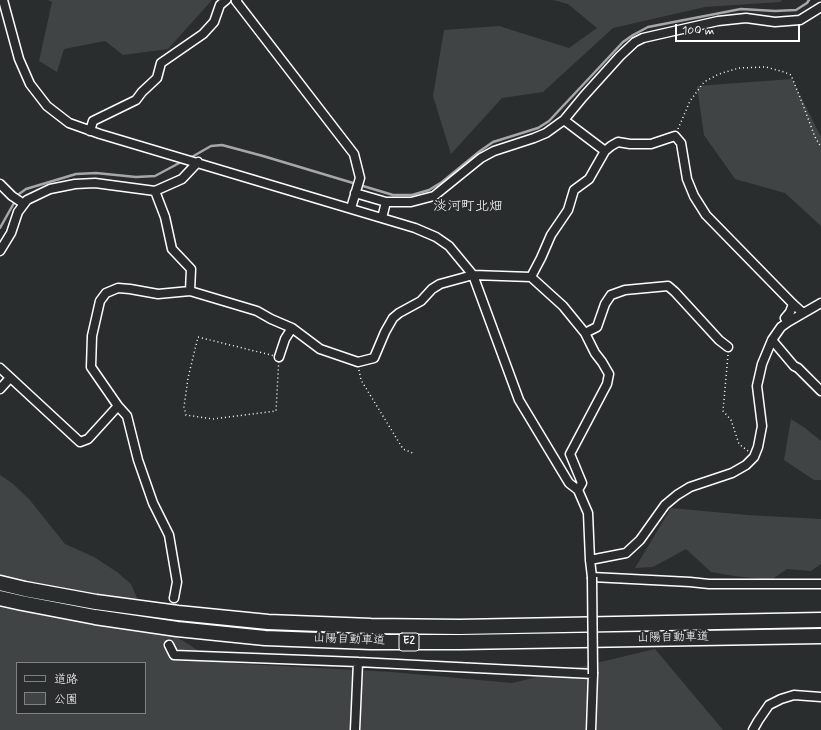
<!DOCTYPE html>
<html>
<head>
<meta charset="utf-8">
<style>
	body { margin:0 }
	#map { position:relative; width:821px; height:730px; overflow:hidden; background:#2a2d2e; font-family:Mynerve,"Klee One",sans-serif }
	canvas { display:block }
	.legend { position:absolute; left:16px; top:662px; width:130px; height:52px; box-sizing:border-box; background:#2a2d2e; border:1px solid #7f8182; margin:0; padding:5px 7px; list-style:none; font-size:12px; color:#fff }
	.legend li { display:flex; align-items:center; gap:8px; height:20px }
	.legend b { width:20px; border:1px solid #7f8182 }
	.scale { position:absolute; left:675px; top:24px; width:125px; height:18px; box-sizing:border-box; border:2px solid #fff; border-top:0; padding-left:5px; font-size:12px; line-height:14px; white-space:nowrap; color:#fff; -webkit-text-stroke:3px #2a2d2e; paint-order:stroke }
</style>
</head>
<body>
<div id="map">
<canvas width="821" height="730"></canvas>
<ul class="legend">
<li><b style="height:5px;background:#2a2d2e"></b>道路</li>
<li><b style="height:11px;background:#414445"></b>公園</li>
</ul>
<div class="scale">100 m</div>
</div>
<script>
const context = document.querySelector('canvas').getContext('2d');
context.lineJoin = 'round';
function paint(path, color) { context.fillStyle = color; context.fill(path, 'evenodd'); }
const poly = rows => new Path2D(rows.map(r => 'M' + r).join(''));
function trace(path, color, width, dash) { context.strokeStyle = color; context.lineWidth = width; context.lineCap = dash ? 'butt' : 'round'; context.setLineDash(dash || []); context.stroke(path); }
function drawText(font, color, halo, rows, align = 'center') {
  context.font = font + ' Mynerve,"Klee One",sans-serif'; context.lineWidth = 4; context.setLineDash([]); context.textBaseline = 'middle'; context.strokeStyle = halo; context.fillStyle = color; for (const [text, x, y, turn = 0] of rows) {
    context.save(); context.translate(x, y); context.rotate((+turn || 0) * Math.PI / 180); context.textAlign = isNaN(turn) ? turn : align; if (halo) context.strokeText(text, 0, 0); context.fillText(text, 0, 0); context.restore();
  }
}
paint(poly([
	[48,0,212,0,168,49,123,55,105,41,64,49,57,72,39,61,52,2],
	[553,0,782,0,780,2,705,7,613,28,543,92,502,98,451,154,433,96,444,30,499,26,569,48,597,28,568,4],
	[792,79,821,137,821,226,785,193,735,179,704,135,697,86],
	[791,419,805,428,821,441,821,480,814,480,784,460],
	[0,475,12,483,29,499,65,544,94,557,117,572,131,584,139,603,158,625,213,660,243,664,392,672,512,683,655,649,723,730,0,730],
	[17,663,145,663,145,713,17,713],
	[671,508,747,515,821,519,821,564,811,571,787,569,771,580,734,576,711,572,686,549,653,567,635,568]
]), '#414445');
trace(poly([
	[190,158,211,146,222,145,263,156,393,195,412,195,429,190,442,182,480,151,493,142,538,128,549,121,623,42,633,35,648,27,741,9,775,11,796,10,807,3,809,0],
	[0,228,19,194,26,189,76,174,96,173,136,177,155,176,183,161]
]), '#a6a7a7', 2.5);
trace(poly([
	[169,645,174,598]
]), '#3f4243', 8, [8, 4]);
const minor = poly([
	[3,0,19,59,30,84,47,106,69,123,100,134,415,228,436,237,449,246,473,275,519,400,569,483,578,490,588,513,590,560,592,577,690,582,709,584,821,584],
	[237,0,236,1,354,154,360,178,351,208],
	[564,120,605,151],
	[90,131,93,121,136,100,142,92,157,78,161,63,203,34,214,22,220,5,226,0],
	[0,184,12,196,24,204],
	[155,191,165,217,172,249,191,269,190,291],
	[355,193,386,202,411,202,434,196,481,158,494,151,534,138,546,133,564,120,583,97,620,56,635,42,643,38,718,21,746,18,775,22,800,20,821,7],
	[382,218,386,202],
	[0,251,11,233,18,212,27,200,50,189,75,184,95,183,155,191,182,179,198,162],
	[531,277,563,306,585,333,595,353,602,362,609,374,607,384,570,454,582,483,578,490],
	[788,322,785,318,790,312,793,304],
	[292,328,320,349,358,362,374,358,385,332,393,318,399,313,421,301,432,289,440,284,473,275,531,277,541,258,551,235,568,210,574,190,589,179,605,151,611,146,618,142,630,144,651,144,675,136,681,143,687,179,694,196,706,215,793,304,803,313],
	[585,333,597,327,605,304,611,295,625,290,668,286,675,292,719,340,728,347],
	[772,340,794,366,798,368,821,391],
	[0,368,80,442,88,439,118,406],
	[0,389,10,378],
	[590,560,626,553,640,540,665,505,677,495,690,487,732,473,746,465,754,457,758,447,762,426,757,386,762,364,772,340,781,327,788,322,821,303],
	[174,598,177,582,169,535,153,503,138,460,127,416,118,406,91,367,92,336,100,301,106,293,118,288,130,289,158,294,190,291,257,311,271,319,292,328,285,339,279,357],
	[169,645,174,655,358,662,593,674,591,730],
	[355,730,358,662],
	[753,730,758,721,769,705,781,699,794,695,821,697]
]);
const motorway = poly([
	[0,583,25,589,96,602,178,613,268,622,371,626,460,627,821,620],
	[0,598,22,603,95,617,177,629,265,638,371,642,460,642,821,636]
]);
trace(minor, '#fff', 11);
trace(motorway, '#fff', 17);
trace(poly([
	[678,129,690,101,704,82,719,74,739,68,766,67,784,72,791,75,803,105,815,137,821,147],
	[198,337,279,357,276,411,213,419,186,415,184,407,188,378,198,337],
	[728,355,723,411,731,420,739,444,748,451],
	[359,370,361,380,403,449,415,454]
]), '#fff', 1.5, [1, 3]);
trace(minor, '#2a2d2e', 8);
trace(motorway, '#2a2d2e', 14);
const minorBridge = poly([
	[592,577,593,674]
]);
trace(minorBridge, '#fff', 11, []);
trace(minorBridge, '#2a2d2e', 8);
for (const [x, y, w] of [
	[409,642,20]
]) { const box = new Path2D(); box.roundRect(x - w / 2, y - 9, w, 18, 3); context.fillStyle = '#2a2d2e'; context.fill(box); trace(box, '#fff', 1); }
drawText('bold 11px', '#fff', null, [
	["E2",409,642]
]);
drawText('12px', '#fff', '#2a2d2e', [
	["山陽自動車道",673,638,-1],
	["山陽自動車道",349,640,2]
]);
drawText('14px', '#fff', '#2a2d2e', [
	["淡河町北畑",468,207]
]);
</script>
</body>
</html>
